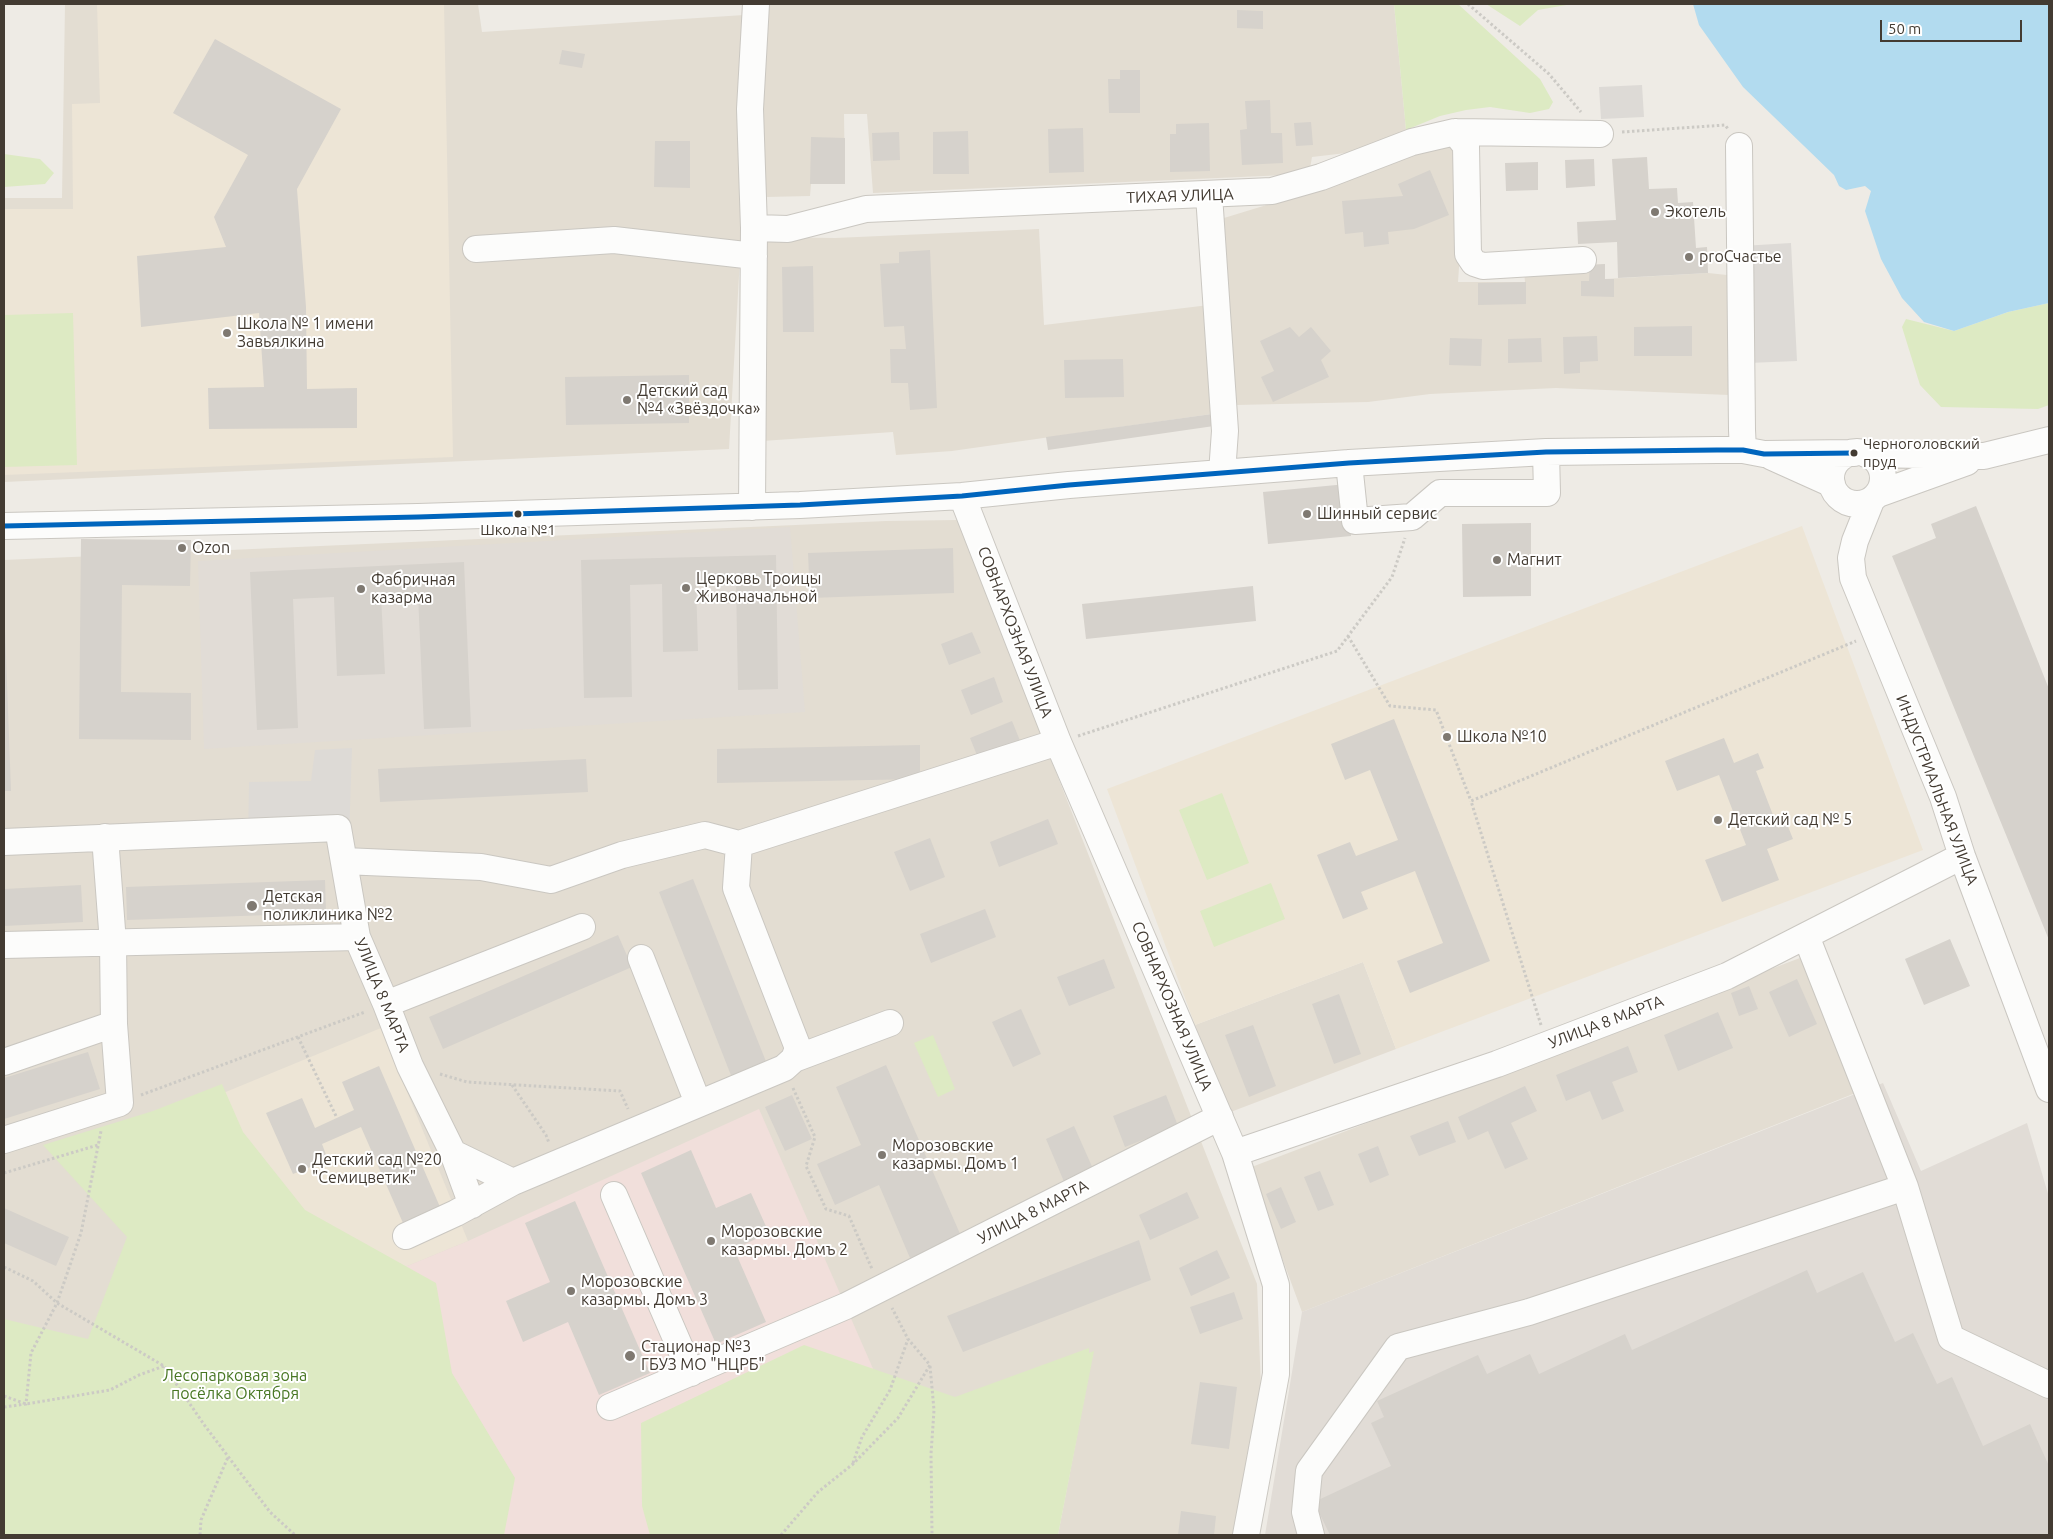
<!DOCTYPE html>
<html>
<head>
<meta charset="utf-8">
<style>
	body { margin:0 }
	#map { position:relative; width:2053px; height:1539px; overflow:hidden; background:#eeebe5; font-family:Ubuntu,sans-serif }
	canvas { display:block }
	.frame { position:absolute; inset:0; border:5px solid #433b32; pointer-events:none }
	.scale { position:absolute; left:1880px; top:20px; width:142px; height:22px; box-sizing:border-box; border:2px solid #433b32; border-top:0; padding-left:6px; font-size:15px; line-height:18px; white-space:nowrap; color:#433b32; -webkit-text-stroke:4px #fff; paint-order:stroke }
</style>
</head>
<body>
<div id="map">
<canvas width="2053" height="1539"></canvas>
<div class="frame"></div>
<div class="scale">50 m</div>
</div>
<script>
const context = document.querySelector('canvas').getContext('2d');
context.lineJoin = 'round';
function paint(path, color) { context.fillStyle = color; context.fill(path, 'evenodd'); }
const poly = rows => new Path2D(rows.map(r => 'M' + r).join(''));
function trace(path, color, width, dash) { context.strokeStyle = color; context.lineWidth = width; context.lineCap = dash ? 'butt' : 'round'; context.setLineDash(dash || []); context.stroke(path); }
function drawText(font, color, halo, rows, align = 'center') {
  context.font = font + ' Ubuntu,sans-serif'; context.lineWidth = 4; context.setLineDash([]); context.textBaseline = 'middle'; context.strokeStyle = halo; context.fillStyle = color; for (const [text, x, y, turn = 0] of rows) {
    context.save(); context.translate(x, y); context.rotate((+turn || 0) * Math.PI / 180); context.textAlign = isNaN(turn) ? turn : align; if (halo) context.strokeText(text, 0, 0); context.fillText(text, 0, 0); context.restore();
  }
}
paint(poly([
	[65,4,478,4,482,32,744,15,742,224,729,449,4,482,4,198,62,198],
	[771,4,1394,4,1406,130,1380,149,1312,157,1309,174,873,193,867,114,844,114,845,184,811,184,810,196,766,197,760,93,764,14],
	[1456,145,1460,253,1458,282,1525,282,1524,271,1589,271,1590,265,1605,264,1605,279,1708,273,1727,275,1729,395,1556,388,1430,394,1368,402,1236,405,1224,218,1319,189,1412,151],
	[1039,229,1044,325,1209,305,1212,414,952,451,896,455,893,432,762,441,763,237,835,238],
	[957,520,1257,1284,1261,1389,1234,1535,1058,1535,1093,1352,671,1519,132,1240,92,1342,4,1321,4,560,886,521],
	[1813,953,1858,1092,1302,1312,1249,1168],
	[1363,962,1396,1049,1228,1113,1195,1025]
]), '#e3ddd2');
paint(poly([
	[790,527,805,712,204,749,198,561],
	[1883,1083,1921,1171,2027,1123,2049,1197,2049,1535,1265,1535,1302,1312]
]), '#e1dcd6');
paint(poly([
	[97,4,444,4,453,457,4,475,4,209,73,209,72,104,100,103],
	[1802,526,1923,850,1396,1049,1363,962,1195,1025,1107,789],
	[381,1028,468,1241,235,1337,148,1124]
]), '#ede5d6');
paint(poly([
	[759,1109,889,1405,665,1535,472,1535,361,1285,468,1241]
]), '#f1dfdb');
paint(poly([
	[1394,4,1458,4,1540,79,1553,102,1549,109,1530,113,1490,107,1466,110,1440,116,1406,130],
	[1486,4,1572,4,1538,10,1520,26],
	[4,154,40,159,54,173,45,184,4,187],
	[2049,303,2049,405,2038,409,1941,407,1920,385,1902,327,1906,319,1954,331,2008,312],
	[73,313,77,465,4,467,4,315],
	[1222,793,1249,863,1207,880,1179,810],
	[1271,883,1285,919,1214,947,1200,911],
	[933,1035,955,1089,938,1097,914,1043],
	[222,1084,243,1132,305,1210,436,1283,452,1373,515,1478,504,1535,4,1535,4,1319,88,1339,127,1237,43,1145,153,1111],
	[804,1345,955,1397,1089,1348,1089,1353,1094,1351,1058,1535,650,1535,642,1506,641,1423]
]), '#ddeac3');
paint(poly([
	[1642,85,1644,117,1601,119,1599,87],
	[1791,243,1797,361,1748,363,1742,246],
	[352,748,349,839,248,840,249,782,311,781,315,750]
]), '#dddad6');
paint(poly([
	[1693,4,2049,4,2049,303,2008,312,1954,331,1924,322,1902,298,1881,259,1865,211,1871,191,1865,186,1846,190,1839,186,1834,175,1743,87,1699,25]
]), '#b2dbef');
paint(poly([
	[1237,10,1263,11,1263,29,1237,28],
	[215,39,341,109,297,189,306,307,307,389,357,388,357,428,209,429,208,388,264,387,259,313,141,327,137,256,226,247,214,217,248,155,173,113],
	[562,50,585,54,582,68,559,64],
	[1120,70,1140,70,1140,113,1109,113,1108,79,1120,79],
	[1270,100,1271,133,1282,133,1283,163,1242,165,1240,130,1247,129,1245,101],
	[1311,122,1313,145,1296,146,1294,123],
	[1209,123,1210,171,1170,172,1170,134,1176,134,1176,124],
	[1083,128,1084,172,1049,173,1048,129],
	[968,131,969,174,933,174,933,132],
	[899,132,900,160,873,161,872,133],
	[811,137,845,138,845,184,810,184],
	[655,141,690,141,690,188,654,187],
	[1647,157,1649,189,1677,188,1678,203,1693,202,1696,248,1707,247,1708,273,1618,278,1617,242,1578,244,1577,222,1616,220,1612,159],
	[1594,159,1595,186,1566,188,1565,160],
	[1538,162,1538,190,1506,191,1505,163],
	[1430,170,1449,215,1414,229,1388,232,1389,244,1364,247,1363,232,1345,234,1342,201,1403,196,1398,184],
	[930,250,937,408,910,410,908,383,891,383,890,349,906,349,904,326,884,327,880,264,899,263,899,252],
	[1605,264,1605,279,1614,279,1614,297,1581,296,1581,281,1589,281,1590,265],
	[813,266,814,332,783,332,782,267],
	[1526,282,1526,304,1478,305,1478,283],
	[1692,326,1692,356,1634,356,1634,327],
	[1290,327,1299,337,1311,327,1331,351,1321,360,1329,377,1273,402,1261,377,1274,371,1260,341],
	[1597,336,1598,361,1580,362,1580,373,1564,374,1563,337],
	[1450,338,1482,339,1481,366,1449,365],
	[1541,338,1542,362,1508,363,1508,339],
	[1123,359,1124,397,1065,398,1064,360],
	[689,375,689,423,566,425,565,377],
	[1212,414,1214,426,1048,450,1046,437],
	[1347,484,1351,536,1268,544,1263,492],
	[1976,506,2049,689,2049,940,1892,556,1936,538,1931,524],
	[1531,523,1531,596,1463,597,1462,524],
	[81,539,191,540,190,586,122,585,121,692,191,693,191,740,79,739],
	[953,548,954,593,810,598,808,553],
	[776,555,778,689,738,690,736,582,696,583,698,651,663,652,662,584,630,585,632,697,584,698,581,560],
	[464,562,471,727,424,729,418,595,381,596,385,674,337,676,334,597,293,599,298,728,257,730,250,572],
	[1253,586,1256,621,1086,639,1082,604],
	[4,629,5,629,11,791,4,791],
	[972,632,981,653,949,665,941,644],
	[994,677,1003,702,971,715,961,690],
	[1394,719,1490,961,1410,993,1397,961,1443,943,1415,871,1361,892,1368,909,1343,919,1317,855,1350,842,1356,856,1398,840,1370,770,1345,780,1331,744],
	[1012,721,1023,748,981,765,970,738],
	[1724,738,1734,763,1758,753,1764,768,1756,771,1778,828,1787,824,1793,839,1767,849,1779,880,1722,902,1705,860,1746,845,1719,775,1677,791,1665,761],
	[920,745,920,779,717,783,717,749],
	[586,759,588,792,380,802,378,769],
	[1048,819,1058,844,999,867,990,842],
	[930,838,945,877,910,891,894,852],
	[693,879,769,1069,734,1083,659,892],
	[325,880,326,913,127,920,126,887],
	[81,885,83,922,4,926,4,889],
	[985,909,996,937,931,963,920,934],
	[618,935,632,967,443,1049,429,1017],
	[1950,939,1970,986,1924,1005,1905,959],
	[1104,959,1115,988,1069,1006,1057,977],
	[1797,979,1817,1024,1789,1037,1769,992],
	[1749,986,1758,1009,1739,1016,1731,993],
	[1339,994,1361,1054,1334,1064,1312,1004],
	[1021,1009,1041,1054,1013,1067,992,1022],
	[1718,1012,1733,1048,1678,1071,1664,1035],
	[1253,1025,1276,1086,1249,1097,1225,1035],
	[1628,1046,1638,1072,1612,1082,1624,1111,1602,1120,1590,1091,1566,1101,1556,1075],
	[88,1052,100,1089,4,1119,4,1078],
	[886,1065,961,1236,910,1258,879,1185,835,1205,817,1164,861,1145,836,1087],
	[379,1066,440,1207,403,1223,361,1127,322,1144,328,1160,293,1174,266,1113,302,1098,315,1128,354,1110,342,1082],
	[1525,1086,1537,1111,1511,1123,1528,1159,1505,1169,1488,1131,1468,1140,1458,1117],
	[792,1095,812,1139,785,1151,765,1107],
	[1166,1095,1178,1126,1125,1147,1113,1116],
	[1448,1121,1456,1142,1419,1156,1410,1136],
	[1074,1126,1094,1171,1065,1184,1046,1139],
	[1378,1146,1389,1175,1370,1183,1358,1154],
	[691,1150,716,1208,751,1193,769,1233,734,1249,766,1322,716,1344,641,1173],
	[1320,1171,1334,1205,1318,1211,1304,1177],
	[1281,1187,1296,1222,1281,1229,1266,1194],
	[1187,1192,1199,1218,1150,1240,1139,1215],
	[575,1201,650,1373,599,1395,568,1322,523,1342,506,1301,550,1282,525,1223],
	[4,1208,69,1237,56,1266,4,1243],
	[1139,1240,1151,1280,963,1352,947,1316],
	[1217,1250,1230,1278,1191,1296,1179,1268],
	[1807,1270,1817,1293,1863,1272,1895,1342,1913,1333,1937,1384,1952,1377,1983,1446,2030,1424,2049,1466,2049,1535,1330,1535,1314,1502,1391,1466,1371,1423,1384,1417,1377,1401,1478,1355,1487,1374,1530,1354,1539,1374,1625,1334,1632,1350],
	[1234,1292,1243,1319,1200,1334,1190,1307],
	[1200,1382,1237,1387,1229,1449,1191,1444],
	[1181,1511,1216,1516,1214,1535,1178,1535]
]), '#d6d2cc');
const minor = poly([
	[1455,132,1466,146,1468,254,1474,263,1483,266,1583,260],
	[1739,146,1742,430,1743,450],
	[1209,195,1225,431,1222,473],
	[754,228,788,229,866,209,1272,191,1321,177,1412,142,1455,132,1600,134],
	[476,249,614,240,754,256],
	'1831 478a26 26 0 1 1 52 0a26 26 0 1 1-52 0Z',
	[1866,454,1984,456,2049,440],
	[1772,457,1832,484],
	[1349,463,1355,521,1412,517,1440,493,1547,493,1546,452],
	[1878,494,1967,462],
	[962,496,1058,742,1235,1153,1276,1285,1276,1374,1246,1535],
	[1871,501,1855,541,1851,558,1853,578,1943,797,1962,856,2049,1089],
	[752,507,754,228,750,109,756,4],
	[4,526,418,517,800,505,962,496,1069,485,1349,463,1546,452,1717,450,1743,450,1764,454,1854,453],
	[4,842,338,828,357,937,386,1004,410,1066,453,1153,472,1205],
	[344,861,481,867,551,880,622,855,705,835,739,844,1058,742],
	[4,945,357,937],
	[641,958,698,1103],
	[386,1004,582,927],
	[794,1059,890,1023],
	[4,1062,114,1024,113,943,105,837],
	[4,1140,120,1103,114,1024],
	[453,1153,513,1182],
	[1235,1153,1497,1064,1727,976,1962,856],
	[1905,1187,1951,1338,2049,1385],
	[614,1195,691,1373],
	[406,1236,456,1213,513,1182,784,1068,794,1059,798,1048,736,888,739,844],
	[610,1407,846,1306,1220,1117],
	[1311,1535,1305,1512,1309,1471,1398,1347,1529,1312,1905,1187,1806,936]
]);
trace(minor, '#cac7c1', 28);
trace(poly([
	[1468,4,1549,74,1581,112],
	[1622,132,1725,125,1728,129],
	[1348,636,1390,706,1436,710,1471,801],
	[1078,736,1337,651,1392,577,1405,538],
	[1541,1025,1471,801,1856,641],
	[298,1037,337,1118],
	[440,1074,467,1082,620,1091,628,1109],
	[512,1085,546,1135,549,1143],
	[793,1088,815,1137,806,1166,826,1209,849,1216,872,1269],
	[141,1095,365,1012],
	[4,1173,98,1145],
	[4,1267,33,1281,57,1303,164,1366,205,1426,270,1512,295,1535],
	[930,1366,934,1410,931,1454,932,1535],
	[4,1396,26,1404,110,1390,139,1375,164,1366],
	[4,1407,26,1404,31,1353,57,1303,81,1233,101,1131],
	[853,1463,862,1437,890,1390,908,1339],
	[200,1535,201,1520,228,1457],
	[781,1535,818,1492,853,1464,898,1418,930,1365,908,1339,892,1308]
]), '#cccac5', 3, [2.5, 2.5]);
trace(minor, '#fcfcfb', 26);
trace(poly([
	[4,526,418,517,800,505,962,496,1069,485,1349,463,1546,452,1717,450,1743,450,1764,454,1854,453]
]), '#0065bd', 5);
for (const [x, y, r, color] of [
	[1655,212,5,"#7f7971"],
	[1689,257,5,"#7f7971"],
	[227,333,5,"#7f7971"],
	[627,400,5,"#7f7971"],
	[1854,453,4.5,"#433b32"],
	[518,514,4.5,"#433b32"],
	[1307,514,5,"#7f7971"],
	[182,548,5,"#7f7971"],
	[1497,560,5,"#7f7971"],
	[686,588,5,"#7f7971"],
	[361,589,5,"#7f7971"],
	[1447,737,5,"#7f7971"],
	[1718,820,5,"#7f7971"],
	[252,906,6,"#7f7971"],
	[882,1155,5,"#7f7971"],
	[302,1169,5,"#7f7971"],
	[711,1241,5,"#7f7971"],
	[571,1291,5,"#7f7971"],
	[630,1356,6,"#7f7971"]
]) { const dot = new Path2D(); dot.arc(x, y, r, 0, 2 * Math.PI); context.fillStyle = color; context.fill(dot); trace(dot, '#fff', 2); }
drawText('15px', '#433b32', '#fff', [
	["Черноголовский",1863,444],
	["пруд",1863,462],
	["Школа №1",518,530,"center"]
], 'left');
drawText('16px', '#433b32', '#fff', [
	["ТИХАЯ УЛИЦА",1180,196,-2],
	["СОВНАРХОЗНАЯ УЛИЦА",1015,632,69],
	["ИНДУСТРИАЛЬНАЯ УЛИЦА",1937,790,69],
	["УЛИЦА 8 МАРТА",382,995,68],
	["СОВНАРХОЗНАЯ УЛИЦА",1172,1006,67],
	["УЛИЦА 8 МАРТА",1606,1022,-21],
	["УЛИЦА 8 МАРТА",1033,1212,-27]
]);
drawText('16px', '#433b32', '#fff', [
	["Экотель",1665,212],
	["proСчастье",1699,257],
	["Школа № 1 имени",237,324],
	["Завьялкина",237,342],
	["Детский сад",637,391],
	["№4 «Звёздочка»",637,409],
	["Шинный сервис",1317,514],
	["Ozon",192,548],
	["Магнит",1507,560],
	["Церковь Троицы",696,579],
	["Живоначальной",696,597],
	["Фабричная",371,580],
	["казарма",371,598],
	["Школа №10",1457,737],
	["Детский сад № 5",1728,820],
	["Детская",263,897],
	["поликлиника №2",263,915],
	["Морозовские",892,1146],
	["казармы. Домъ 1",892,1164],
	["Детский сад №20",312,1160],
	["\"Семицветик\"",312,1178],
	["Морозовские",721,1232],
	["казармы. Домъ 2",721,1250],
	["Морозовские",581,1282],
	["казармы. Домъ 3",581,1300],
	["Стационар №3",641,1347],
	["ГБУЗ МО \"НЦРБ\"",641,1365]
], 'left');
drawText('16px', '#487723', '#fff', [
	["Лесопарковая зона",235,1376],
	["посёлка Октября",235,1394]
]);
</script>
</body>
</html>
